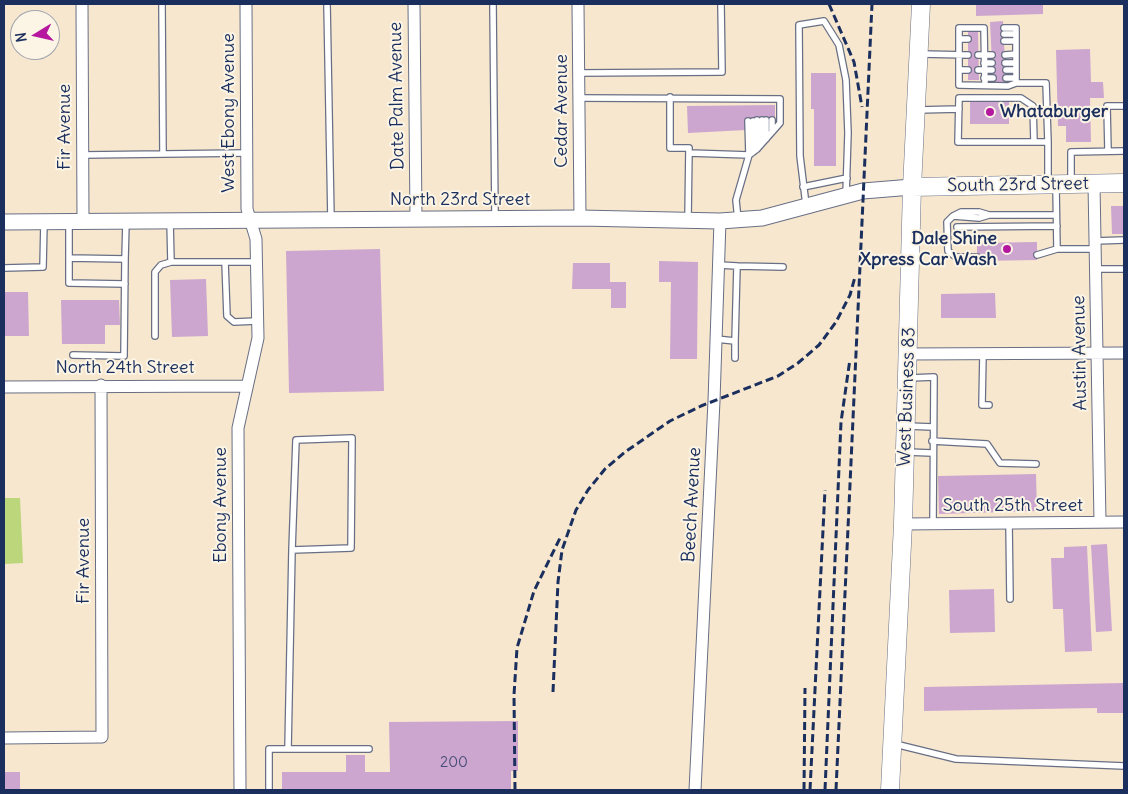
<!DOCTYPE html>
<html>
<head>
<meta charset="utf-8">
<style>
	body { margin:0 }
	#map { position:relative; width:1128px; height:794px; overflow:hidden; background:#f7e7ce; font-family:Delius,sans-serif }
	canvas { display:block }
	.frame { position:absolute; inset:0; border:5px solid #1b2f5e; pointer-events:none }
	.north { position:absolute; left:10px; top:10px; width:50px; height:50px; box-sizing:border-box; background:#fcf5e5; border:1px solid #a2a6af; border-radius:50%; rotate:261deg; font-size:14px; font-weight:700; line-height:20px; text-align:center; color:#1b2f5e }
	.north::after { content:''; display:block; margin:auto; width:18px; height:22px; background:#b5179e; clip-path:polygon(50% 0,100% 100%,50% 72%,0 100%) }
</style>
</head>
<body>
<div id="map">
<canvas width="1128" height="794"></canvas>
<div class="frame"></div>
<div class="north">N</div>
</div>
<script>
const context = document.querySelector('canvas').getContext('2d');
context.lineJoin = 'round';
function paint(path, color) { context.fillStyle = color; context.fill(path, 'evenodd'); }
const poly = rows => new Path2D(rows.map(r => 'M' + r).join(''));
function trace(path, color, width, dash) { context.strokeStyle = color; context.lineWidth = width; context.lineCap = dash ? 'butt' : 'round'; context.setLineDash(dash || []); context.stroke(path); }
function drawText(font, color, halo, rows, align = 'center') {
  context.font = font + ' Delius,sans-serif'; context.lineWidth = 4; context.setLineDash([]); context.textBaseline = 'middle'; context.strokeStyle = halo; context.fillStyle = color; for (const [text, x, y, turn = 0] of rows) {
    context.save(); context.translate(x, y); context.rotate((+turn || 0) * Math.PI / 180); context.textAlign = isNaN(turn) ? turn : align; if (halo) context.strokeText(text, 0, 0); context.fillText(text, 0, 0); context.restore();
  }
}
paint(poly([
	[4,498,20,498,23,563,4,564]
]), '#bbd67b');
paint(poly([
	[976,4,1043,4,1043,14,976,16],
	[1003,21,1006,82,993,83,990,22],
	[968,30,978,30,979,80,968,80],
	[1090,49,1091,82,1103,82,1104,98,1090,98,1091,142,1066,142,1066,126,1058,126,1056,50],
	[811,73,836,73,836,166,814,166,814,109,811,109],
	[970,101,1009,101,1009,124,970,124],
	[775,105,775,120,746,121,746,130,688,133,687,106],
	[1111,206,1124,206,1124,234,1112,234],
	[1037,242,1037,260,977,261,977,243],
	[380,249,384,391,289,393,286,251],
	[659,261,698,262,697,359,670,359,671,282,659,282],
	[573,263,610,263,610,282,626,282,626,308,611,308,611,289,572,289],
	[206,279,208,336,172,337,170,280],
	[4,292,28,292,29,336,4,336],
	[995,293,996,318,941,318,941,294],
	[61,300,119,300,120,325,105,325,105,344,62,344],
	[1036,474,1037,511,939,514,938,476],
	[1107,544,1112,631,1096,632,1091,545],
	[1087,546,1092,651,1065,652,1063,609,1053,609,1051,558,1064,558,1064,547],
	[994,589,995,632,950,633,949,590],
	[1124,683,1124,713,1097,713,1097,708,924,711,924,687],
	[518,721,518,771,511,771,511,790,282,790,282,772,346,772,346,755,365,755,365,772,390,772,389,722],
	[4,772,20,772,20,790,4,790]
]), '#cca6ce');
const lane = poly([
	[162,4,163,153],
	[327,4,331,219],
	[493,4,495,217],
	[1004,28,1016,28,1016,83],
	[1004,34,1016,34],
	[959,39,968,39],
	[1004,41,1016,41],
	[921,54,968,55],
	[978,55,992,55],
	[1005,55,1016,54],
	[984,63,992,63],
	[1005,63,1016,63],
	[959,70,968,70],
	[978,70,992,70],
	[1006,70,1016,70],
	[579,73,722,72,721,4],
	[984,78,993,78],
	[1006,78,1016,78],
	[985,85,984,28,959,28,959,85,1008,86,1016,83,1046,83,1048,142],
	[670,97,670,148,689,148,688,219],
	[579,98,780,99,780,123,757,149,749,155,736,200,738,220],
	[918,110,959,109],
	[757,120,757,149],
	[762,120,762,143],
	[766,120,766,139],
	[753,121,753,152],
	[772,132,772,120],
	[1034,142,1033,106,1021,98,959,98,958,142,1048,142,1048,181],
	[1108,151,1107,106,1124,106],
	[689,153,749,155,748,121],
	[83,155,246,153],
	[1071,182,1071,152,1124,151],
	[803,187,847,178],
	[1056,187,1057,249,1095,249],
	[806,205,800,156,799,25,824,21,839,45,846,80,848,133,846,195],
	[953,216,961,212,979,212,989,215],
	[170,221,171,262,225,262],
	[69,222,69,258,125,259,126,222],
	[957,227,1057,226],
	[1095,241,1124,240],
	[1037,255,1057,249],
	[977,257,956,257,948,251,947,222,953,216,979,218,989,215,1056,215],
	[69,258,69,283,125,284],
	[256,262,225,262,227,316,234,322,257,321],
	[719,265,737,266,735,341],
	[737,266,783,267],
	[4,268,43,267,44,222],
	[1096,269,1124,269],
	[155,336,155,272,161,265,171,262],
	[716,339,735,341,735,358],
	[983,354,982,405,989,405],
	[73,355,124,356,125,259],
	[910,378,934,377,933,524],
	[907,426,933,427],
	[932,441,987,444,1000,463,1036,464],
	[907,452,932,453],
	[1009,523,1010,599],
	[895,744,956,759,1124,766],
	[288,749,292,550,351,548,352,438,296,440,292,550],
	[269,790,269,749,369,749]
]);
const street = poly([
	[82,4,83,220],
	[414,4,416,219],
	[578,4,580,218],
	[1094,184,1100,522],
	[908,354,1124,353],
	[4,387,246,386],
	[903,524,1124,522],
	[4,738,102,737,101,385],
	[240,790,238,428,258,338,256,239,247,209,246,4],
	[695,790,714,401,720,221]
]);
const secondary = poly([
	[4,222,580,218,720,221,762,218,863,191,912,187]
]);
const primary = poly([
	[912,187,1124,183],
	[890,790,903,524,912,187,921,4]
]);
trace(lane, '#686f85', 8);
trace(street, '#686f85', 13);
trace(secondary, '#686f85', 17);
trace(primary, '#686f85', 19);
trace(lane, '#fff', 5.5);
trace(street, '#fff', 11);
trace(secondary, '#fff', 15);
trace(primary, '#fff', 18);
trace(poly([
	[829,4,854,62,862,107],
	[553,692,558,582,562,550,576,510,588,490,605,469,625,452,670,421,701,406,778,376,798,363,819,345,836,322,850,295,855,277],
	[515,790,514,695,517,648,534,591,561,536],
	[804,790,805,688],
	[810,790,825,490],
	[825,790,841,422,850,359],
	[836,790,872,4]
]), '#1b2f5e', 3, [8, 4]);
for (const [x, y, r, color] of [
	[990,112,5,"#b5179e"],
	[1007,249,5,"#b5179e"]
]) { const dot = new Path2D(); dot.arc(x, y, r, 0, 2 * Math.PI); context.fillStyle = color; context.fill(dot); trace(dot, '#fcf5e5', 2); }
drawText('15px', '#474d7a', null, [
	["200",454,763]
]);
drawText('18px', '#1b2f5e', '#fcf5e5', [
	["Date Palm Avenue",397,96,-91],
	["Cedar Avenue",562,111,-90],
	["West Ebony Avenue",229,113,-90],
	["Fir Avenue",65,127,-90],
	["South 23rd Street",1018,185,-1],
	["North 23rd Street",460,200],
	["Austin Avenue",1080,353,-91],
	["North 24th Street",125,368],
	["West Business 83",907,397,-88],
	["Ebony Avenue",221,505,-90],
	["Beech Avenue",692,505,-87],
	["South 25th Street",1013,506],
	["Fir Avenue",84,561,-90]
]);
drawText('bold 18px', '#1b2f5e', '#fcf5e5', [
	["Whataburger",1000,112],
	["Dale Shine",997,239,"right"],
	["Xpress Car Wash",997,260,"right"]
], 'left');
</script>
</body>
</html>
